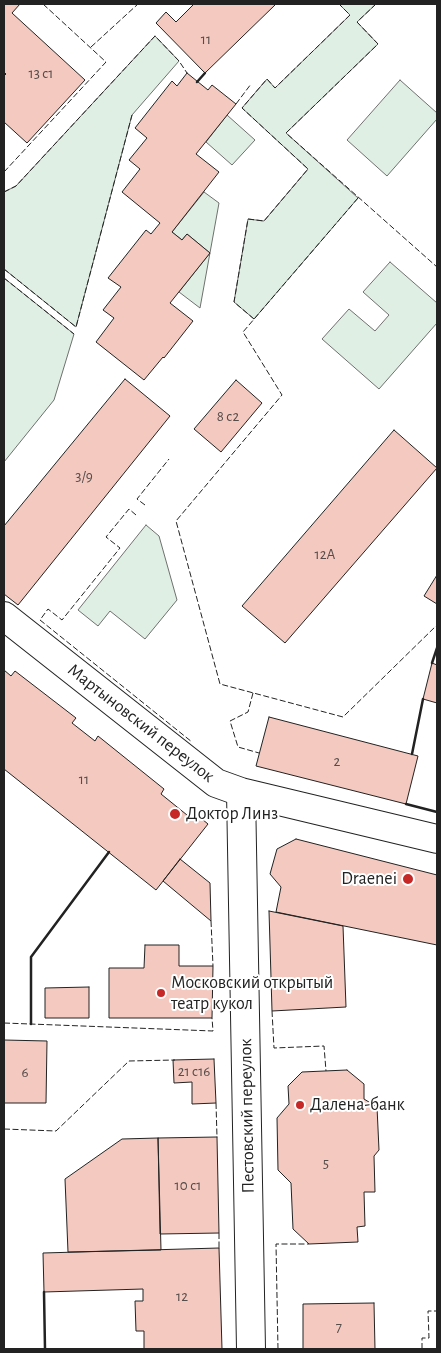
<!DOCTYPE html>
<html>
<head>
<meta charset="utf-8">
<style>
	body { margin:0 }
	#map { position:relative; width:441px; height:1353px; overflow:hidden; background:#fff; font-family:"Alegreya Sans",sans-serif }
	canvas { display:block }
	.frame { position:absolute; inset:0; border:5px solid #222; pointer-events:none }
</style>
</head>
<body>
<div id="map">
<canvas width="441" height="1353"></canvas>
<div class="frame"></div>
</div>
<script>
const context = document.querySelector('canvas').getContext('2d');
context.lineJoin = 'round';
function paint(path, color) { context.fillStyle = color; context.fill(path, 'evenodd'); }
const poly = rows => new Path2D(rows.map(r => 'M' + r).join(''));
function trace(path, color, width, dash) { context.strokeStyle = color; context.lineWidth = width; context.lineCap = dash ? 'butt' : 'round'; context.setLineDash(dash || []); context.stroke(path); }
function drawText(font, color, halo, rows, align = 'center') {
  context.font = font + ' "Alegreya Sans",sans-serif'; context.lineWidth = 4; context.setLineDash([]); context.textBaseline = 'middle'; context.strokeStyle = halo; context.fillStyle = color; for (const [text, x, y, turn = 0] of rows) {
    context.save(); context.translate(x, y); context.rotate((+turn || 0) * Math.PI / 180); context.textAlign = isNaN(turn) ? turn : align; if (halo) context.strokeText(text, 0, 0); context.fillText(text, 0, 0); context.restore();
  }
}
const green = poly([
	[339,4,376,4,357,22,378,44,286,133,358,198,254,319,234,302,248,219,264,221,308,169,242,108,267,79,275,88,350,15,339,4],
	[155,36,179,61,132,115,76,327,4,269,4,192,16,186,155,36],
	[400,80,437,113,437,119,387,176,347,140,400,80],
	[227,115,255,140,232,165,206,142,227,115],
	[204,192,219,203,200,308,179,292,210,253,187,234,182,240,172,232,204,192],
	[390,262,437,303,437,323,379,389,322,339,349,309,375,331,389,315,363,292,390,262],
	[4,278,74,334,54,400,4,462,4,278],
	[146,525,159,536,177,600,145,639,110,611,98,626,78,610,146,525]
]);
paint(green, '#e0efe3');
trace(green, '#6f6f6f', 1);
const building = poly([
	[4,4,20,4,12,13,85,80,27,143,4,122,4,76,6,74,4,72,4,4],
	[194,4,276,4,205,73,156,23,166,12,176,22,194,4],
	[187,73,208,90,212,85,236,104,196,154,219,172,172,232,182,240,187,234,210,253,170,303,193,321,164,358,163,357,144,380,96,342,114,318,103,310,121,287,108,278,146,230,151,234,160,223,122,192,140,169,129,160,147,138,135,128,172,81,177,86,187,73],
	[125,379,170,416,18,605,4,594,4,526,125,379],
	[236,380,262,403,221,452,194,429,236,380],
	[394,430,437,468,285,643,242,606,394,430],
	[437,575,437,604,424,596,437,575],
	[432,663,437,665,437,703,423,699,432,663],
	[4,670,11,676,15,671,76,718,72,723,95,741,98,736,164,789,161,794,187,815,191,810,208,824,156,890,4,769,4,670],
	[269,717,418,756,406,804,256,766,269,717],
	[296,839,437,875,437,945,276,912,281,887,270,874,277,849,296,839],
	[180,859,210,883,211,921,163,881,180,859],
	[269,911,343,926,346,1007,272,1011,269,911],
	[145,945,179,945,179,966,213,966,212,1018,109,1018,109,968,144,968,145,945],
	[89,987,89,1018,45,1018,45,988,89,987],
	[4,1040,47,1041,46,1103,4,1103,4,1040],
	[214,1059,216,1103,192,1104,192,1082,174,1083,173,1060,214,1059],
	[347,1070,364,1084,364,1099,377,1107,379,1150,374,1156,375,1192,364,1192,365,1226,357,1227,358,1242,309,1244,293,1229,291,1183,278,1170,277,1118,289,1104,288,1086,302,1072,347,1070],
	[217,1137,219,1233,160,1234,158,1138,217,1137],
	[158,1138,161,1250,68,1252,65,1179,122,1139,158,1138],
	[219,1248,222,1349,144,1349,144,1331,136,1331,135,1301,143,1301,143,1289,44,1292,43,1253,219,1248],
	[374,1303,375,1349,303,1349,303,1304,374,1303]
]);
paint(building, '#f3c9c0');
trace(building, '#222', 1);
const street = poly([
	[4,616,216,783,241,792,437,839],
	[241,792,251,1349]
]);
trace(street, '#222', 30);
trace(street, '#fff', 28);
trace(poly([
	[376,4,357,22,378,44,286,133,437,267],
	[91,47,138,4],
	[236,104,251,84],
	[4,172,106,62,43,4],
	[4,192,16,186,155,36,179,61,187,73],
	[358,198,243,332,282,395,176,521,220,684,343,717,437,625],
	[4,222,4,259],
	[4,269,76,327,132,115],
	[4,278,74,334],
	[254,319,234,302,248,219,264,221,308,169,242,108,267,79,275,88,350,15,339,4],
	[145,505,137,499,169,459],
	[136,515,129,509,106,537,120,548,62,620,48,609,40,620,192,742],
	[253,693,248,712,230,721,238,747,259,753],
	[211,921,213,966],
	[272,1011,274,1048,324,1046,326,1071],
	[4,1023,213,1031,212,1018],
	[216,1103,217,1137],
	[4,1129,56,1131,129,1061,175,1060],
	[219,1233,219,1248],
	[278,1349,276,1244,309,1244],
	[422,1349,422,1338,429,1338,428,1311,437,1311]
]), '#222', 1, [6, 2.5]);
trace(poly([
	[197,82,205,73],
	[432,663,437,648],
	[412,754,423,699],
	[406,804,437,812],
	[31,1024,31,957,109,852],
	[44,1292,45,1349]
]), '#222', 2.5);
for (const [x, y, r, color] of [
	[175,814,6,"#c62828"],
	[408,879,6,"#c62828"],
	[161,993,5,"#c62828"],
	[300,1105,5,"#c62828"]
]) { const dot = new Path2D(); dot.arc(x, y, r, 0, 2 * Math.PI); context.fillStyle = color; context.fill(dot); trace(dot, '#fff', 2); }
drawText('15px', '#564c4a', null, [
	["11",206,39],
	["13 с1",41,73],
	["8 с2",228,416],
	["3/9",84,476],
	["12А",325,554],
	["2",337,761],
	["11",84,779],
	["21 с16",194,1071],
	["6",25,1072],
	["5",326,1163],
	["10 с1",188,1185],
	["12",182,1296],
	["7",339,1327]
]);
drawText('18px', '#222', '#fff', [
	["Мартыновский переулок",141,723,38],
	["Пестовский переулок",247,1116,-91]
]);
drawText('18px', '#222', '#fff', [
	["Доктор Линз",186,814],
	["Draenei",397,879,"right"],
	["Московский открытый",171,983],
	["театр кукол",171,1004],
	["Далена-банк",310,1105]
], 'left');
</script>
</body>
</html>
